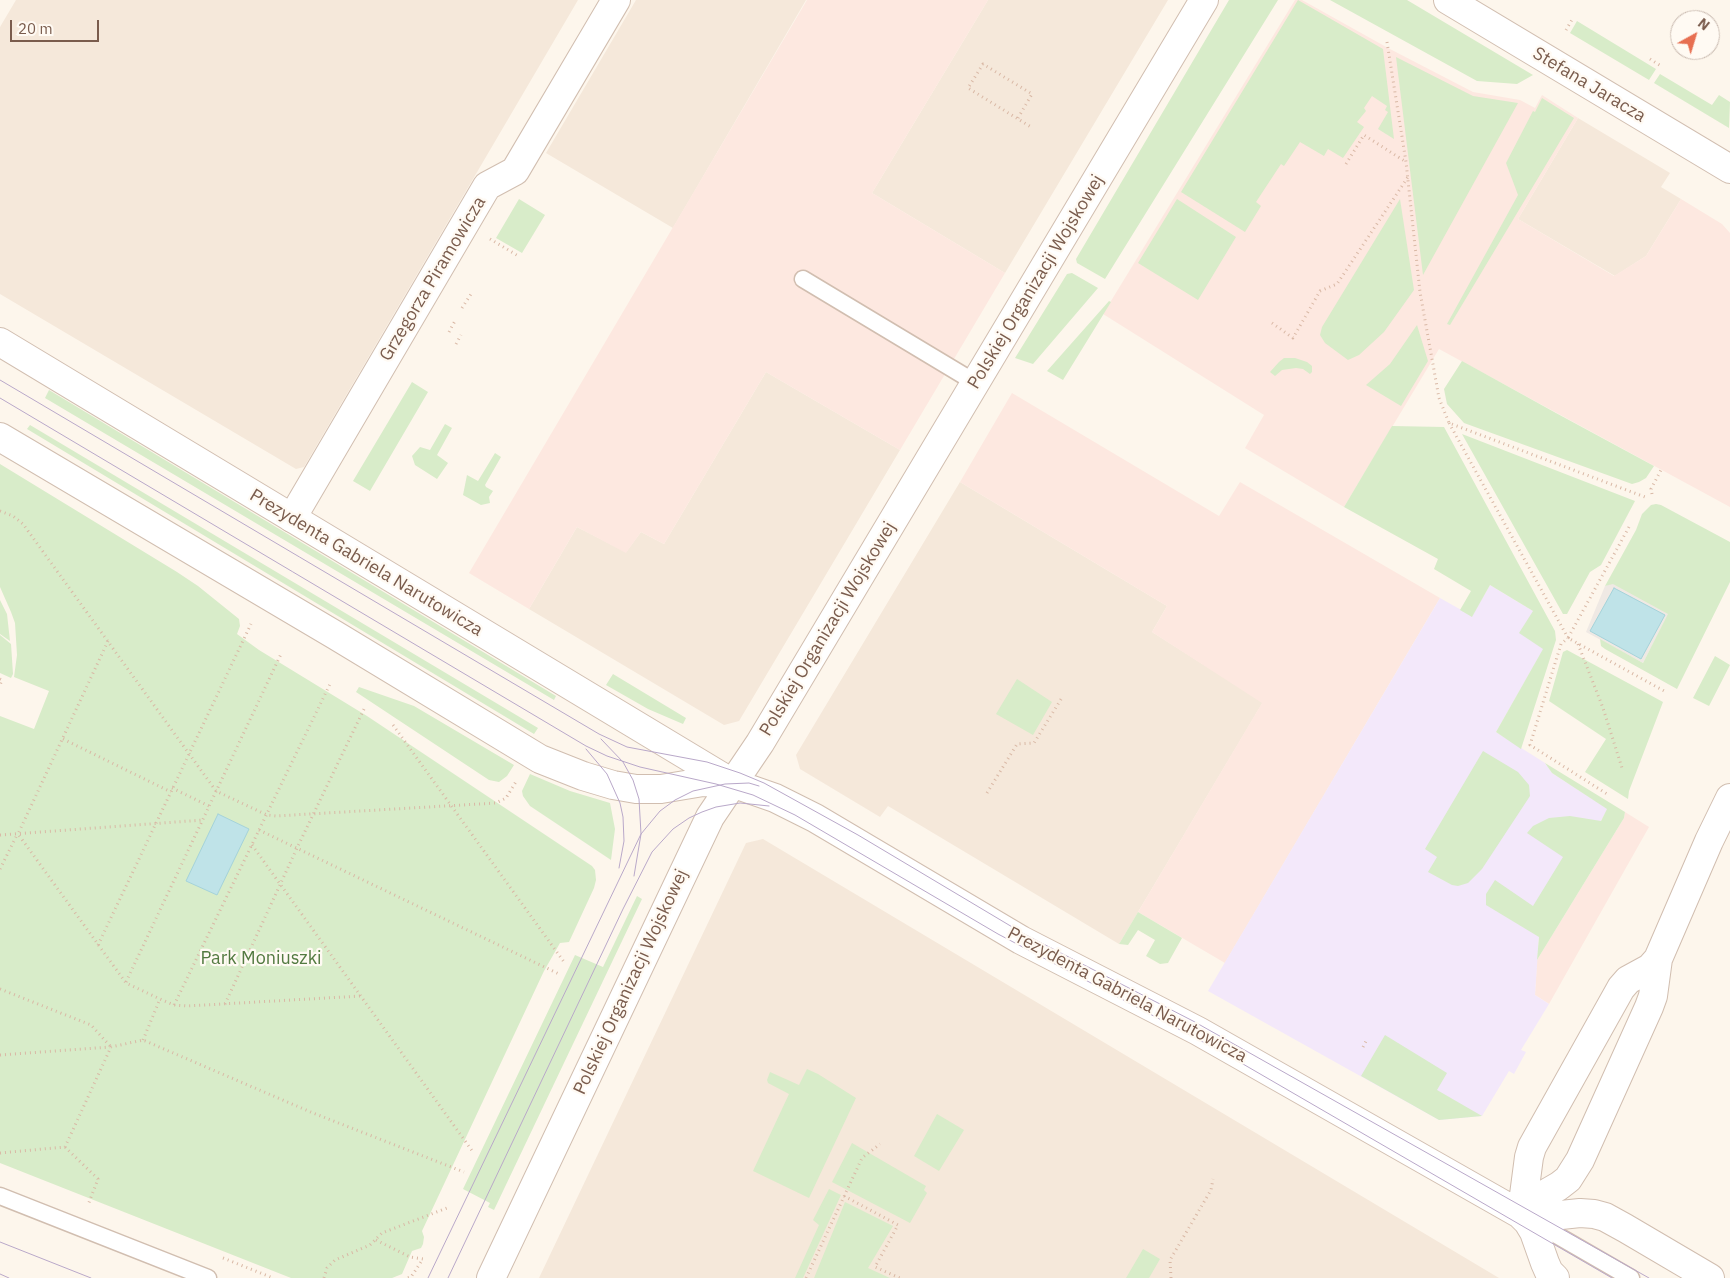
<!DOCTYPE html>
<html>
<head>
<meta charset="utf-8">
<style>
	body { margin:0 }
	#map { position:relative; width:1730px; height:1278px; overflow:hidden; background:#fdf6ec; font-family:"IBM Plex Sans",sans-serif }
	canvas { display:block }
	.north { position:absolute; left:1670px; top:10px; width:50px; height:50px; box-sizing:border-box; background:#fffaf3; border:1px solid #cabbb1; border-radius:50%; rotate:39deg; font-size:14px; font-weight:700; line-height:20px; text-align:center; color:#7a5c4d }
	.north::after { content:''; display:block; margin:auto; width:18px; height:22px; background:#e76f51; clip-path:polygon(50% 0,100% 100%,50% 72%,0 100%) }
	.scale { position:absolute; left:10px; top:20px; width:89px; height:22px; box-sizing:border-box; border:2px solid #7a5c4d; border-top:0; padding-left:6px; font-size:15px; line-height:18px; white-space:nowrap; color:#7a5c4d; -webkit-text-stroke:4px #fffaf3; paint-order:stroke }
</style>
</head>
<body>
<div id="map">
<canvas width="1730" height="1278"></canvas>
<div class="north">N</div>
<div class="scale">20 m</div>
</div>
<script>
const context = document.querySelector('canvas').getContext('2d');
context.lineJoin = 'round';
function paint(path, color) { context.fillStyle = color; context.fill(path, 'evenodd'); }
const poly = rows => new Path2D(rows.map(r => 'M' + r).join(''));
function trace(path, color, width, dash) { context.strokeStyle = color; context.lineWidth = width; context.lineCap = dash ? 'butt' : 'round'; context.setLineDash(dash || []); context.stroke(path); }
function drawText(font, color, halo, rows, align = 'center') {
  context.font = font + ' "IBM Plex Sans",sans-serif'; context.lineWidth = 4.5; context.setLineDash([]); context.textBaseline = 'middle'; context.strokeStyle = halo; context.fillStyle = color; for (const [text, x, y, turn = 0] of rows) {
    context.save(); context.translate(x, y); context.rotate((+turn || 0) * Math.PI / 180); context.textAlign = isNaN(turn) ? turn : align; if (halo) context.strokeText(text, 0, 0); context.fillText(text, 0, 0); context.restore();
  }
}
paint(poly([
	[16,0,578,0,304,467,296,469,0,294,0,27],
	[636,0,806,0,673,228,546,153],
	[988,0,1168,0,1005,273,872,193],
	[1578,118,1670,173,1661,187,1681,199,1646,256,1615,276,1518,219],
	[766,372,900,450,739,721,724,725,529,609,577,527,626,552,641,532,664,544],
	[960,482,1167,606,1152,632,1263,702,1119,944,888,806,880,817,800,769,796,755],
	[763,839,1499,1278,539,1278,746,843]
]), '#f5e8da');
paint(poly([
	[807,0,988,0,872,193,1005,273,900,450,766,372,664,544,641,532,626,553,577,527,529,609,469,573],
	[1295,0,1302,0,1388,48,1473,92,1520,100,1535,108,1542,95,1578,118,1518,219,1614,276,1646,256,1681,199,1722,224,1730,233,1730,507,1439,349,1344,507,1245,448,1264,415,1103,314],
	[1012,393,1219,516,1240,482,1440,598,1225,963,1138,912,1262,703,1152,632,1167,606,960,482],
	[1625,812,1649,827,1549,1004,1535,995,1537,960,1624,818]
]), '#fde8e0');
paint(poly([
	[1613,583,1669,614,1643,663,1586,632,1605,586]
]), '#efe9e4');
paint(poly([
	[1490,585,1533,611,1544,648,1496,732,1545,763,1552,773,1608,809,1540,921,1535,995,1549,1004,1521,1050,1526,1052,1514,1074,1509,1071,1482,1116,1439,1120,1208,991,1440,598,1472,616]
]), '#f3e8fa');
paint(poly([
	[1229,0,1278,0,1105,279,1077,263,1076,259],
	[1298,0,1383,49,1394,139,1378,129,1388,112,1385,110,1387,106,1372,96,1364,108,1366,111,1357,122,1364,127,1343,158,1328,149,1324,156,1300,142,1284,166,1281,164,1256,202,1261,206,1245,232,1181,192],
	[1330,0,1407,0,1533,75,1517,84,1477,81],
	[1577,21,1656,69,1649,80,1570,33],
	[1396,57,1473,96,1518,103,1423,275],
	[1660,74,1712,105,1719,95,1730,102,1729,128,1654,83],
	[1542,98,1574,118,1450,325,1447,324,1518,195,1506,163,1533,111,1535,112],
	[519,199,545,215,522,253,496,238],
	[1177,199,1236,237,1198,300,1138,263],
	[1400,199,1414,290,1384,332,1359,355,1348,360,1325,343,1320,335,1322,327],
	[1072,273,1098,288,1033,364,1015,358,1067,274],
	[1109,301,1111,302,1063,380,1047,371],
	[1417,325,1428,361,1401,406,1366,385,1390,364],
	[1284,358,1295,358,1307,362,1312,366,1312,372,1310,374,1303,369,1296,368,1282,370,1275,376,1270,372,1279,362],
	[1462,361,1556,413,1654,466,1646,478,1639,482,1632,484,1464,423,1447,404,1444,389],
	[412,382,428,392,370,491,353,481],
	[49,390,556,696,554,700,45,398],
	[445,424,452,428,437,455,448,463,437,479,415,465,412,456,420,447,430,450],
	[30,425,538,728,534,734,27,429],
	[1392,426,1444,427,1555,631,1556,640,1521,749,1496,732,1543,649,1519,633,1533,611,1490,585,1472,617,1460,610,1471,591,1434,569,1438,559,1344,507],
	[1462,434,1635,501,1601,565,1590,572,1567,614,1563,614],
	[495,453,501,457,485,485,486,487,493,491,489,497,490,503,481,505,463,495,467,475,478,481],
	[0,464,177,572,198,586,239,619,240,626,237,634,259,650,367,716,592,866,595,870,596,880,594,888,569,942,560,943,544,971,422,1231,424,1237,423,1244,421,1248,412,1251,402,1274,392,1278,291,1278,0,1163,0,716,34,729,49,691,14,677,17,655,15,623,11,612,0,587],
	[1656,504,1661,505,1730,542,1730,582,1677,689,1605,649,1601,646,1600,639,1643,663,1668,614,1613,584,1605,586,1636,530,1642,514,1651,505],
	[0,600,7,614,10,641,0,634],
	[0,635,11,644,13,674,11,678,0,673],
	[1567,650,1663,702,1629,791,1628,799,1585,772,1606,739,1549,701,1563,652],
	[1715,656,1730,665,1709,706,1693,698],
	[613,674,686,718,683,724,648,709,606,685],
	[1017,679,1052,702,1033,735,996,714],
	[359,687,414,706,514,765,507,776,499,782,489,780,356,692],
	[1483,751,1518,772,1529,785,1530,796,1482,869,1468,883,1458,886,1452,885,1428,872,1437,857,1425,849],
	[1545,763,1625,812,1624,818,1537,960,1539,937,1486,905,1486,894,1495,880,1533,906,1563,857,1527,833,1533,826,1549,818,1570,816,1601,821,1607,809,1552,773],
	[530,774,570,791,610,803,615,829,611,860,530,806,523,796,522,791],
	[637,896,642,899,494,1210,488,1207,490,1203,463,1189,575,955,603,967],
	[1138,912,1182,938,1168,963,1160,964,1146,956,1155,940,1138,930,1128,945,1119,944],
	[1385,1035,1447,1073,1437,1090,1482,1116,1439,1120,1361,1076],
	[807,1069,818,1074,856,1098,809,1198,753,1171,789,1094,768,1083,767,1080,770,1072,799,1085],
	[937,1114,964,1130,939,1171,914,1156],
	[852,1143,926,1186,924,1190,927,1193,910,1223,832,1182],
	[829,1189,841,1195,803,1278,795,1278,819,1225,813,1220],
	[845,1202,893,1226,868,1268,890,1278,814,1278],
	[1143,1249,1160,1259,1156,1266,1149,1278,1126,1278]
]), '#d8ecc9');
const water = poly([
	[1614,588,1665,615,1641,659,1590,631,1614,588],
	[218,814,249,829,217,895,186,881,218,814]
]);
paint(water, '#bfe3e8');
trace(water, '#a5d3da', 1);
const service = poly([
	[803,279,976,383],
	[0,1196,208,1278],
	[1529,1219,1631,1278]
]);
const minor = poly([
	[292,518,487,186,515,171,616,0]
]);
const tertiary = poly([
	[1448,0,1730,169],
	[0,342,729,781],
	[0,437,335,635,540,759,583,776,613,785,636,789,661,789,703,782,732,783,775,798,815,818,1021,940,1198,1031,1520,1214,1528,1222,1534,1232,1545,1263,1549,1272,1555,1278],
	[1520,1214,1533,1201,1559,1186,1568,1179,1580,1160,1649,1007,1653,996,1658,959,1709,841,1730,798],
	[1520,1214,1524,1195,1529,1157,1532,1147,1621,988,1628,980,1650,968,1658,959],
	[1520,1214,1542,1217,1580,1213,1594,1214,1605,1217,1625,1228,1710,1278],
	[491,1278,710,817,760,743,1204,0]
]);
trace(service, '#d1beb0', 19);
trace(minor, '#d1beb0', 30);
trace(tertiary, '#d1beb0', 30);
trace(poly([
	[1566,30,1573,18],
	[1387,42,1406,162,1420,292,1439,398,1449,423,1645,497],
	[1650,59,1661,66],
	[1018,118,1032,94,983,64,968,88,1031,127],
	[1346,164,1364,135,1406,162],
	[490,239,520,257],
	[462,308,471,294],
	[1272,323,1293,338,1320,291,1337,284,1408,177],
	[449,332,456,319],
	[456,344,461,335],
	[1449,423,1568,638,1561,644,1530,745,1607,794],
	[1652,494,1651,489,1661,470],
	[0,511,13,516,23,524,216,791,267,815,276,816,496,803,506,798,517,780],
	[1629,527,1568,638,1666,692],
	[108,641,18,834,126,983,160,999,174,1005,187,1006,361,996],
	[1578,644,1603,708,1623,771],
	[0,679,2,680,0,685],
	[393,725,564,962],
	[63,739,171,792],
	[172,788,209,806],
	[987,793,1017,744,1034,743,1063,696],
	[259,830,559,974],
	[0,835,203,820],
	[252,845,473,1152],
	[0,869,17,835],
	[98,945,251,624],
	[126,982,281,654],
	[0,989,91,1025,111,1047],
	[225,1004,297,848,365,707],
	[174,1005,331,682],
	[143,1040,160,999],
	[1363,1047,1366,1041],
	[0,1055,110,1047],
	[65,1147,98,1179,88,1205],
	[0,1153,65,1147,111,1047,143,1040,313,1113,464,1172],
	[844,1196,898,1225,875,1267,900,1278],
	[376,1240,410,1257,423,1259,411,1277,407,1278],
	[223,1258,273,1278],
	[324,1278,327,1268,335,1260,370,1245,382,1233,447,1208],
	[806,1278,862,1158,880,1144],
	[1171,1278,1170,1260,1211,1190,1213,1179]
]), '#d9b8a5', 3, [1, 4]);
trace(service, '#fff', 16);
trace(minor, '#fff', 28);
trace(tertiary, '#fff', 28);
trace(poly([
	[0,380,599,734,627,747,707,762,740,773,764,783,858,835,1024,934,1193,1021,1649,1278],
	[0,398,586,746,607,756,640,767,716,784,753,795,795,815,998,934,1224,1053,1612,1278],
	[601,739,623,762,633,780,639,799,641,834,634,876],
	[586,749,607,774,620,803,623,817,624,841,619,868],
	[0,1242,91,1278],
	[0,1274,9,1278],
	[428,1278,641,834,660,811,675,800,693,791,725,784,749,783,759,786],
	[448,1278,623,909,652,852,673,829,689,818,702,812,716,807,740,803,769,806]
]), '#b9a8c9', 1);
drawText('18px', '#7a5c4d', '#fffaf3', [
	["Stefana Jaracza",1589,85,31],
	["Grzegorza Piramowicza",433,279,-59],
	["Polskiej Organizacji Wojskowej",1036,282,-59],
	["Prezydenta Gabriela Narutowicza",366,563,31],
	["Polskiej Organizacji Wojskowej",828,629,-59],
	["Polskiej Organizacji Wojskowej",631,982,-65],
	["Prezydenta Gabriela Narutowicza",1127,995,28]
]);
drawText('18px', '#537a41', '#fffaf3', [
	["Park Moniuszki",261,959]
]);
</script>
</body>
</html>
